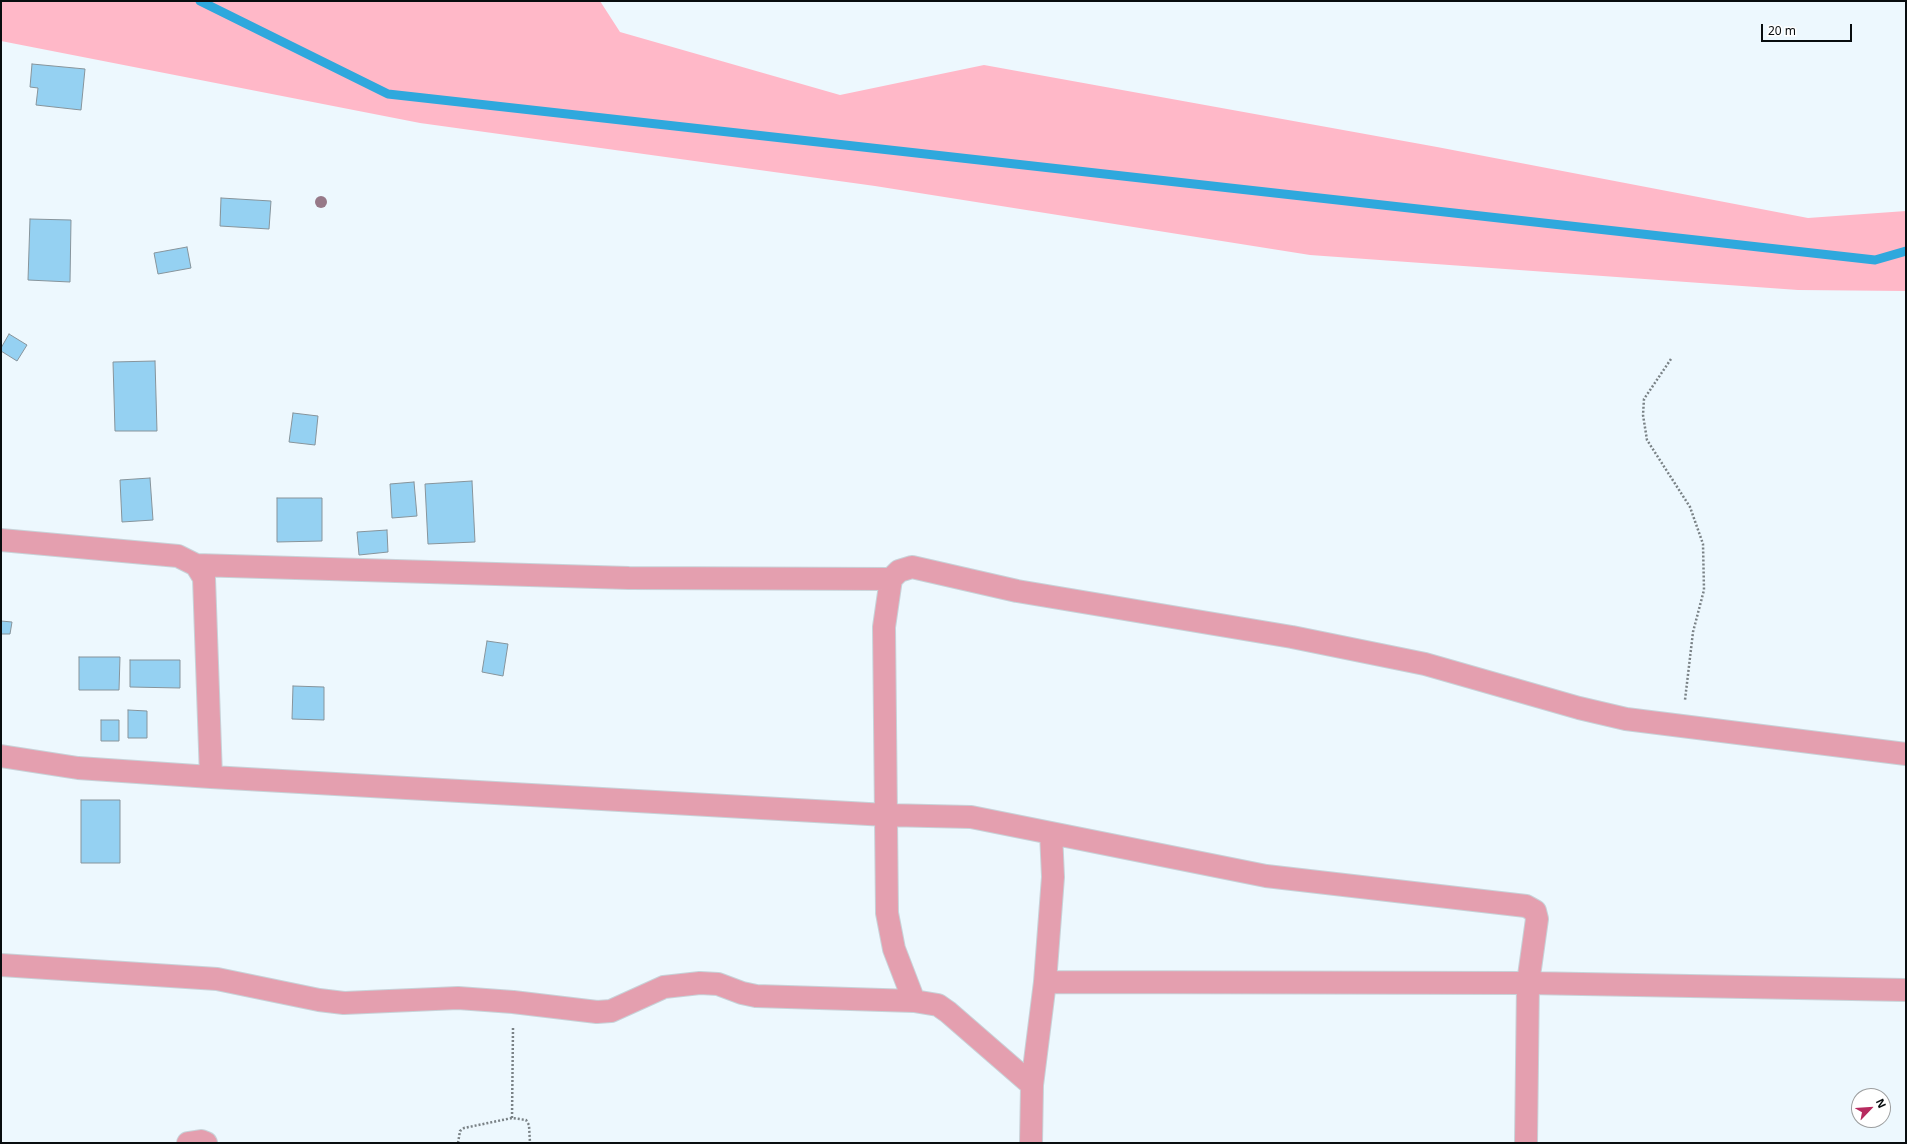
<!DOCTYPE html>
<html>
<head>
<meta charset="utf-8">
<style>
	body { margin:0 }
	#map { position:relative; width:1907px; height:1144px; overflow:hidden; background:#edf8fe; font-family:"Noto Sans",sans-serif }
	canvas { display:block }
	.frame { position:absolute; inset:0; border:2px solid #080d0f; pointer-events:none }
	.north { position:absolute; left:1851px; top:1088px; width:40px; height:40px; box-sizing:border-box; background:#fff; border:1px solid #9c9e9f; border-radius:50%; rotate:65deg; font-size:11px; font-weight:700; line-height:16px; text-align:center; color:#080d0f }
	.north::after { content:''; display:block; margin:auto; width:14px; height:18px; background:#b72a5f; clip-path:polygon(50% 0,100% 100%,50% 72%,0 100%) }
	.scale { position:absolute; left:1761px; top:24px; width:91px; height:18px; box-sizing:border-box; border:2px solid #080d0f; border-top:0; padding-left:5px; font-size:12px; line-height:14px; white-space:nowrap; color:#080d0f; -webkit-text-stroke:3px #fff; paint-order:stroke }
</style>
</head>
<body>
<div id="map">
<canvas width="1907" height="1144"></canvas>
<div class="frame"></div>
<div class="north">N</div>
<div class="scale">20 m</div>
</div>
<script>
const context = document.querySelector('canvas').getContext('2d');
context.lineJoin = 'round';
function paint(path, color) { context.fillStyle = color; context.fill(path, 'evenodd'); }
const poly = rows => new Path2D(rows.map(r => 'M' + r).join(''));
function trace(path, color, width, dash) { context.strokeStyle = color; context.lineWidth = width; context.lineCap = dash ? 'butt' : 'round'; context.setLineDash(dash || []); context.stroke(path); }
paint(poly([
	[1,1,600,1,620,32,840,95,984,65,1437,147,1808,218,1906,211,1906,291,1798,290,1310,255,875,186,420,123,1,41]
]), '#ffb8c8');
trace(poly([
	[200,1,388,94,1875,260,1906,251]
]), '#2fa8dd', 9);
const building = poly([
	[32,64,85,69,81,110,36,105,38,88,30,87,32,64],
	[221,198,271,201,269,229,220,226,221,198],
	[30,219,71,220,70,282,28,280,30,219],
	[187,247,191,268,158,274,154,253,187,247],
	[9,334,27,345,17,361,1,351,1,348,9,334],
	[155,361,157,431,115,431,113,362,155,361],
	[293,413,318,416,315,445,289,442,293,413],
	[150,478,153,520,122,522,120,480,150,478],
	[472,481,475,542,428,544,425,484,472,481],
	[414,482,417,516,392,518,390,484,414,482],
	[277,498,322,498,322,541,277,542,277,498],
	[387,530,388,552,359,555,357,532,387,530],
	[1,621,12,622,10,634,1,634,1,621],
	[487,641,508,644,503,676,482,672,487,641],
	[79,657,120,657,119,690,79,690,79,657],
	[130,660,180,660,180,688,130,687,130,660],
	[293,686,324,687,324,720,292,719,293,686],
	[128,710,147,711,147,738,128,738,128,710],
	[101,720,119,720,119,741,101,741,101,720],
	[81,800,120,800,120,863,81,863,81,800]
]);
paint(building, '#95d1f2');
trace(building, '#87949b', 1);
const street = poly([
	[1,540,178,556,196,565,204,578,211,777],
	[196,565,629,578,891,579],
	[1,756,78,768,211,777,886,815,971,817,1266,876,1526,906,1535,911,1537,919,1528,983,1526,1143],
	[1,965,217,979,319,1000,344,1003,458,998,513,1002,597,1012,611,1011,664,987,700,983,718,984,742,993,756,996,914,1001,938,1005,948,1012,1032,1085],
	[1045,982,1528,983,1906,990],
	[914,1001,894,949,887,913,884,627,891,579,899,571,912,567,1017,591,1292,637,1425,664,1579,708,1626,719,1906,754],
	[188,1143,201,1141,206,1143],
	[1031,1143,1032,1085,1045,982,1053,877,1051,833]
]);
trace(street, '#c8d2d8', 24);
trace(poly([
	[1671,359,1644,399,1643,415,1647,440,1690,507,1703,544,1704,590,1693,632,1685,700],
	[512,1118,513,1028],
	[458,1143,460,1131,464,1128,512,1118,526,1120,529,1125,530,1143]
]), '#7a8286', 2.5, [2, 2]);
trace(street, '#e49faf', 22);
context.fillStyle = '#977988';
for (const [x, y] of [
	[321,202]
]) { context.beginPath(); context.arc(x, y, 6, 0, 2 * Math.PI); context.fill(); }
</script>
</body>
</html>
